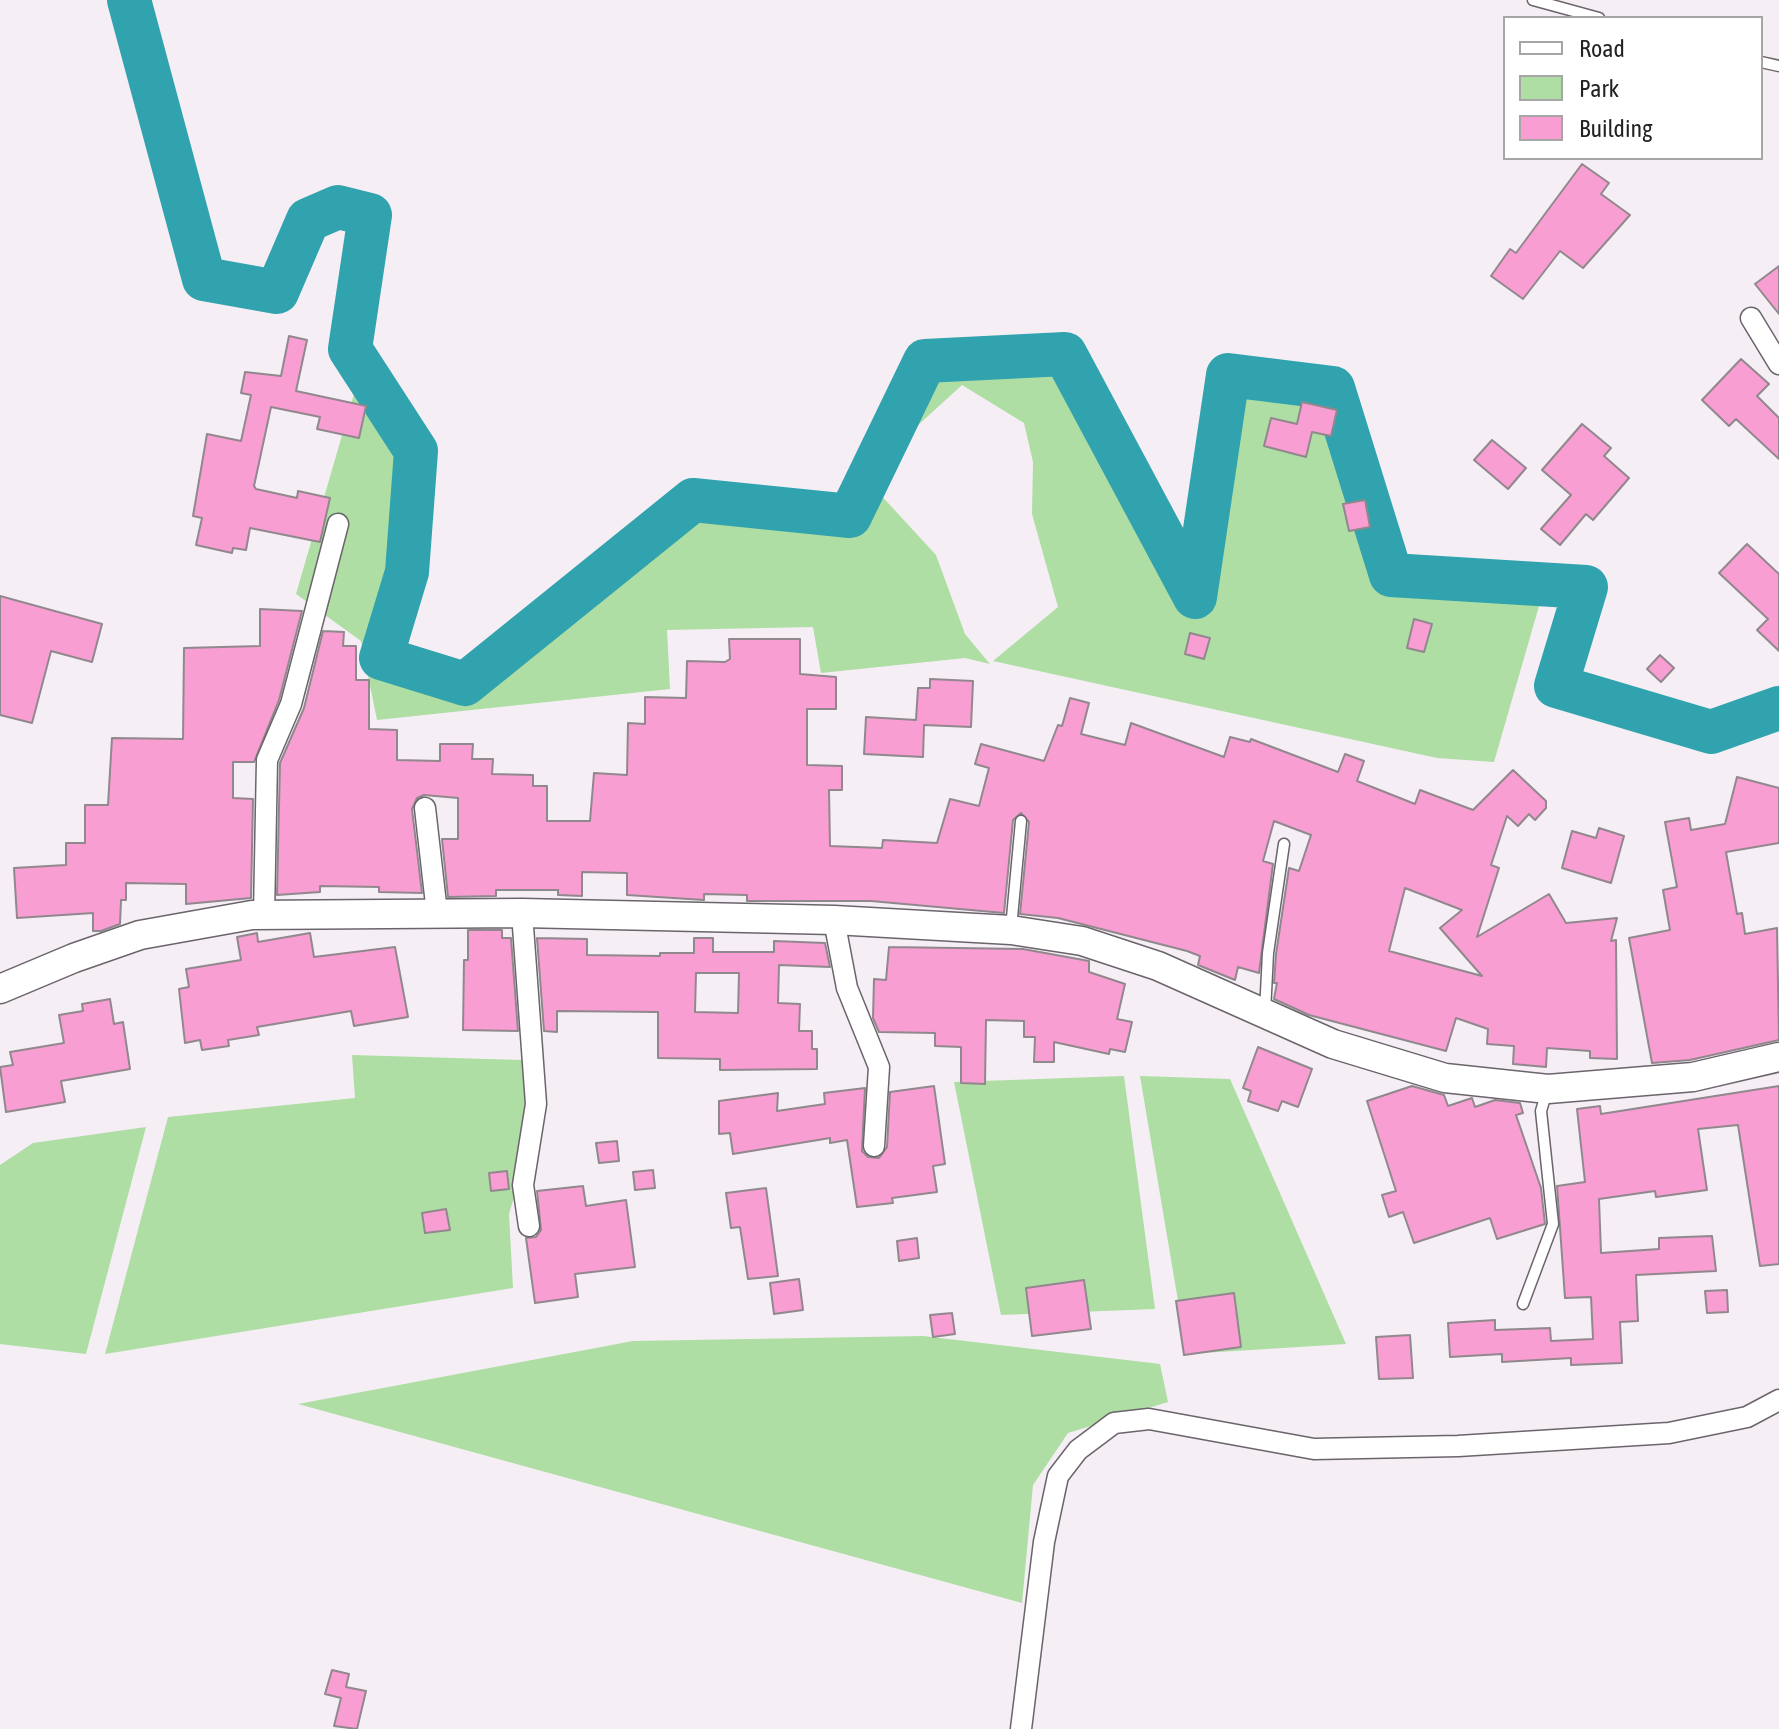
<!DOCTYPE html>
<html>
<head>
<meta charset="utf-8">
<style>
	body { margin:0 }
	#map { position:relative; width:1779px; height:1729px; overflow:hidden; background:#f5eef5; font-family:"Asap Condensed",sans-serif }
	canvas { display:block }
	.legend { position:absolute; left:1503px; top:16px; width:260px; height:144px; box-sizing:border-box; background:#fff; border:2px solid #a7a6a7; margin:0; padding:10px 14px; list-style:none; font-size:24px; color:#242124 }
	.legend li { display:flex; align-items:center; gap:16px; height:40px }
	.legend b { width:40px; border:2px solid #a7a6a7 }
</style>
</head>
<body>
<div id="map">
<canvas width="1779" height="1729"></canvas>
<ul class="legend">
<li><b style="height:10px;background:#fff"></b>Road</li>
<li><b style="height:22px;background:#aedea3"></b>Park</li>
<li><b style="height:22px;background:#f99ed2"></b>Building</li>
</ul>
</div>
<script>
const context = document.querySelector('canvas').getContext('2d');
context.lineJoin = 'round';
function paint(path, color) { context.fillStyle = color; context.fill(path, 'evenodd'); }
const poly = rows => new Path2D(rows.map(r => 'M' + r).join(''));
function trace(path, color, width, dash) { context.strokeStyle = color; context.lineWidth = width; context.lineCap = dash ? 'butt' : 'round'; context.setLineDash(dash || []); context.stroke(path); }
paint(poly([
	[1032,338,1085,346,1188,556,1216,358,1348,380,1400,565,1550,568,1494,762,1437,758,993,661,1058,607,1032,514,1033,462,1024,423,962,385,916,427,877,491,936,555,965,634,990,664,965,658,821,673,813,627,667,630,670,689,377,720,361,641,296,594,367,349,434,453,429,557,400,642,465,665,694,484,840,495,919,341],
	[352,1055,522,1060,535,1126,509,1214,513,1288,105,1354,168,1117,355,1098],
	[1124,1076,1155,1309,1001,1315,954,1082],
	[1140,1076,1230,1079,1346,1344,1187,1354],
	[146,1127,86,1354,0,1344,0,1165,33,1143],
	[923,1336,1160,1364,1168,1402,1068,1433,1033,1485,1022,1603,298,1404,633,1341]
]), '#aedea3');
trace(poly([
	[129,0,204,279,277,292,308,220,338,207,370,215,350,349,416,451,407,572,381,658,465,684,693,500,850,516,925,361,1065,354,1195,597,1228,375,1333,388,1391,575,1586,587,1556,686,1711,732,1779,708]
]), '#30a3ae', 44);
const building = poly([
	[1582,164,1609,183,1601,194,1630,215,1583,268,1560,251,1523,299,1491,276,1510,249,1516,253,1582,164],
	[1779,266,1779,314,1755,284,1779,266],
	[289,336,307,340,296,391,366,406,359,438,317,429,320,417,271,407,254,486,256,489,297,498,298,491,330,498,320,542,250,528,246,550,233,548,232,553,196,545,202,518,193,516,207,434,241,441,251,395,241,393,245,372,281,376,289,336],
	[1741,359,1769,384,1757,396,1779,418,1779,459,1736,419,1729,426,1702,400,1741,359],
	[1302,402,1337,410,1331,436,1312,432,1306,457,1264,446,1271,418,1297,424,1302,402],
	[1582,424,1611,448,1604,456,1629,478,1593,520,1586,514,1560,545,1541,529,1571,495,1542,470,1582,424],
	[1492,440,1526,468,1508,489,1474,460,1492,440],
	[1365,500,1370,527,1349,531,1343,504,1365,500],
	[1747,544,1779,574,1779,651,1757,630,1768,619,1719,573,1747,544],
	[0,596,102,624,92,662,51,651,32,723,0,715,0,596],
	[260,609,302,611,279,700,254,762,233,762,233,798,253,799,251,898,186,904,186,884,126,883,126,900,121,900,120,924,101,931,93,931,93,913,17,918,14,868,66,865,66,843,85,843,85,805,108,805,112,738,183,739,184,648,260,646,260,609],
	[1414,619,1432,624,1424,652,1407,648,1414,619],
	[323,631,344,632,343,646,356,646,356,680,369,680,369,729,397,730,397,760,440,761,440,744,473,744,472,759,493,759,492,774,533,775,533,786,547,786,547,821,590,821,594,773,627,775,628,723,645,724,645,697,686,698,687,661,725,662,730,659,729,639,800,639,800,674,836,677,836,709,807,709,807,765,842,766,842,790,829,790,830,846,882,848,883,840,937,843,950,799,979,806,989,768,975,764,981,744,1044,761,1058,725,1062,726,1070,698,1089,703,1081,734,1125,745,1131,723,1224,757,1230,737,1250,742,1251,739,1338,772,1345,754,1364,761,1357,781,1415,804,1420,790,1473,810,1513,770,1546,801,1546,808,1535,820,1529,814,1518,826,1507,816,1491,865,1499,868,1477,937,1549,894,1566,923,1617,918,1611,941,1616,940,1617,1059,1590,1058,1590,1051,1547,1048,1546,1067,1513,1064,1514,1046,1487,1044,1488,1029,1456,1018,1446,1051,1309,1015,1274,999,1277,983,1274,983,1276,954,1289,868,1299,871,1311,835,1274,821,1263,861,1273,864,1259,973,1238,967,1235,980,1198,965,1200,956,1187,951,1058,918,1020,914,1029,822,1021,813,1013,820,1004,913,871,901,747,901,747,895,704,894,704,900,627,895,627,873,582,872,582,896,558,895,558,890,496,890,496,896,448,897,442,839,458,839,458,798,424,795,417,798,412,809,422,893,379,892,379,887,320,886,320,892,277,895,280,763,304,708,323,631],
	[1405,888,1462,910,1440,928,1482,976,1389,951,1405,888],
	[1190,633,1210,638,1204,659,1185,654,1190,633],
	[1660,655,1674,668,1661,682,1647,669,1660,655],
	[930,679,973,681,971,727,924,725,923,757,864,754,866,717,916,720,918,688,930,688,930,679],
	[1737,777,1779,788,1779,843,1726,852,1737,914,1742,913,1745,934,1777,928,1779,1040,1690,1060,1652,1063,1629,938,1670,930,1663,890,1677,887,1665,822,1689,818,1691,830,1725,824,1737,777],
	[1599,828,1624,836,1611,883,1562,868,1572,831,1596,838,1599,828],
	[468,930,502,930,502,938,511,938,518,1031,463,1030,464,960,468,960,468,930],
	[257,933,258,942,310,933,314,957,395,947,408,1017,354,1026,351,1011,257,1027,259,1035,228,1040,229,1046,202,1050,200,1040,185,1043,179,989,189,987,186,969,241,960,237,937,257,933],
	[537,938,587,939,587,955,660,956,660,953,694,953,694,938,713,938,713,952,774,952,774,941,825,943,830,967,779,965,778,1003,800,1004,799,1031,812,1031,812,1049,817,1049,817,1069,720,1070,720,1059,658,1058,658,1012,557,1011,557,1032,544,1031,537,938],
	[696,973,739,973,738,1013,695,1012,696,973],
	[889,947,1023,949,1089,961,1089,972,1125,984,1117,1019,1132,1022,1125,1052,1110,1049,1109,1054,1054,1042,1054,1062,1034,1062,1035,1037,1024,1037,1024,1021,986,1020,985,1084,961,1083,961,1047,935,1046,935,1033,879,1032,873,1018,874,979,886,980,889,947],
	[110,999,114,1024,123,1022,130,1069,61,1081,65,1102,6,1112,0,1067,13,1065,10,1052,64,1043,59,1015,83,1011,82,1004,110,999],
	[1258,1047,1312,1069,1298,1107,1282,1101,1278,1111,1248,1101,1251,1091,1243,1088,1258,1047],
	[934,1086,945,1164,933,1166,937,1192,892,1198,893,1203,857,1207,847,1140,830,1143,830,1138,733,1154,730,1133,719,1134,719,1101,778,1093,777,1111,825,1104,824,1093,865,1088,862,1151,868,1157,879,1158,887,1147,890,1092,934,1086],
	[1412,1086,1444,1095,1448,1106,1472,1098,1475,1107,1495,1100,1520,1103,1523,1113,1516,1115,1541,1188,1545,1224,1497,1239,1490,1218,1414,1243,1403,1212,1389,1217,1382,1195,1396,1191,1367,1101,1412,1086],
	[1779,1086,1779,1264,1760,1266,1738,1125,1698,1129,1707,1190,1656,1197,1655,1191,1599,1199,1601,1253,1659,1249,1659,1238,1712,1236,1716,1271,1636,1275,1638,1321,1620,1322,1622,1363,1571,1365,1571,1358,1502,1362,1502,1354,1450,1357,1448,1323,1495,1320,1495,1330,1550,1328,1551,1341,1593,1339,1591,1297,1565,1298,1557,1186,1585,1182,1577,1109,1600,1106,1601,1114,1779,1086],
	[617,1141,619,1161,599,1163,596,1143,617,1141],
	[653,1170,655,1188,635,1190,633,1172,653,1170],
	[507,1171,509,1189,491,1191,489,1173,507,1171],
	[583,1186,586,1206,626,1200,635,1267,575,1274,578,1297,535,1303,526,1238,536,1237,541,1230,537,1191,583,1186],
	[766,1188,778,1276,748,1279,740,1227,731,1228,726,1193,766,1188],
	[446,1209,450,1230,425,1233,422,1213,446,1209],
	[917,1238,919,1258,899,1261,897,1241,917,1238],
	[799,1279,803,1310,774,1314,770,1283,799,1279],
	[1084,1280,1091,1329,1032,1336,1026,1288,1084,1280],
	[1727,1290,1728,1312,1707,1313,1705,1291,1727,1290],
	[1234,1293,1241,1347,1184,1355,1176,1301,1234,1293],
	[952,1313,955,1334,933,1337,930,1315,952,1313],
	[1410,1335,1413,1378,1379,1379,1376,1337,1410,1335],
	[332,1670,349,1674,346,1687,366,1691,357,1729,334,1726,341,1698,325,1694,332,1670]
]);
paint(building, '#f99ed2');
trace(building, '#91888d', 2);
const lane = poly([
	[1533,0,1599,18],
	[1761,62,1779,66],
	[1011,928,1021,821],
	[1265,1012,1268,953,1284,844],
	[1523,1304,1553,1224,1541,1111,1547,1091]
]);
const street = poly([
	[1751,318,1779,364],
	[425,808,437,913],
	[522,913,536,1104,523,1185,529,1226],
	[264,914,267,760,291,704,338,524],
	[834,920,847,988,879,1067,874,1146],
	[1021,1729,1044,1542,1058,1476,1078,1450,1114,1423,1149,1419,1314,1449,1458,1446,1669,1433,1747,1417,1779,1400]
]);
const secondary = poly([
	[0,989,74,958,140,935,252,915,522,913,834,920,1011,930,1082,941,1158,966,1333,1044,1445,1078,1548,1089,1693,1077,1779,1057]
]);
trace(lane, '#6a646b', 13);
trace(street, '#6a646b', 23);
trace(secondary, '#6a646b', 31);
trace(lane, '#fff', 10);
trace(street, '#fff', 20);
trace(secondary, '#fff', 28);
</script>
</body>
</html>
